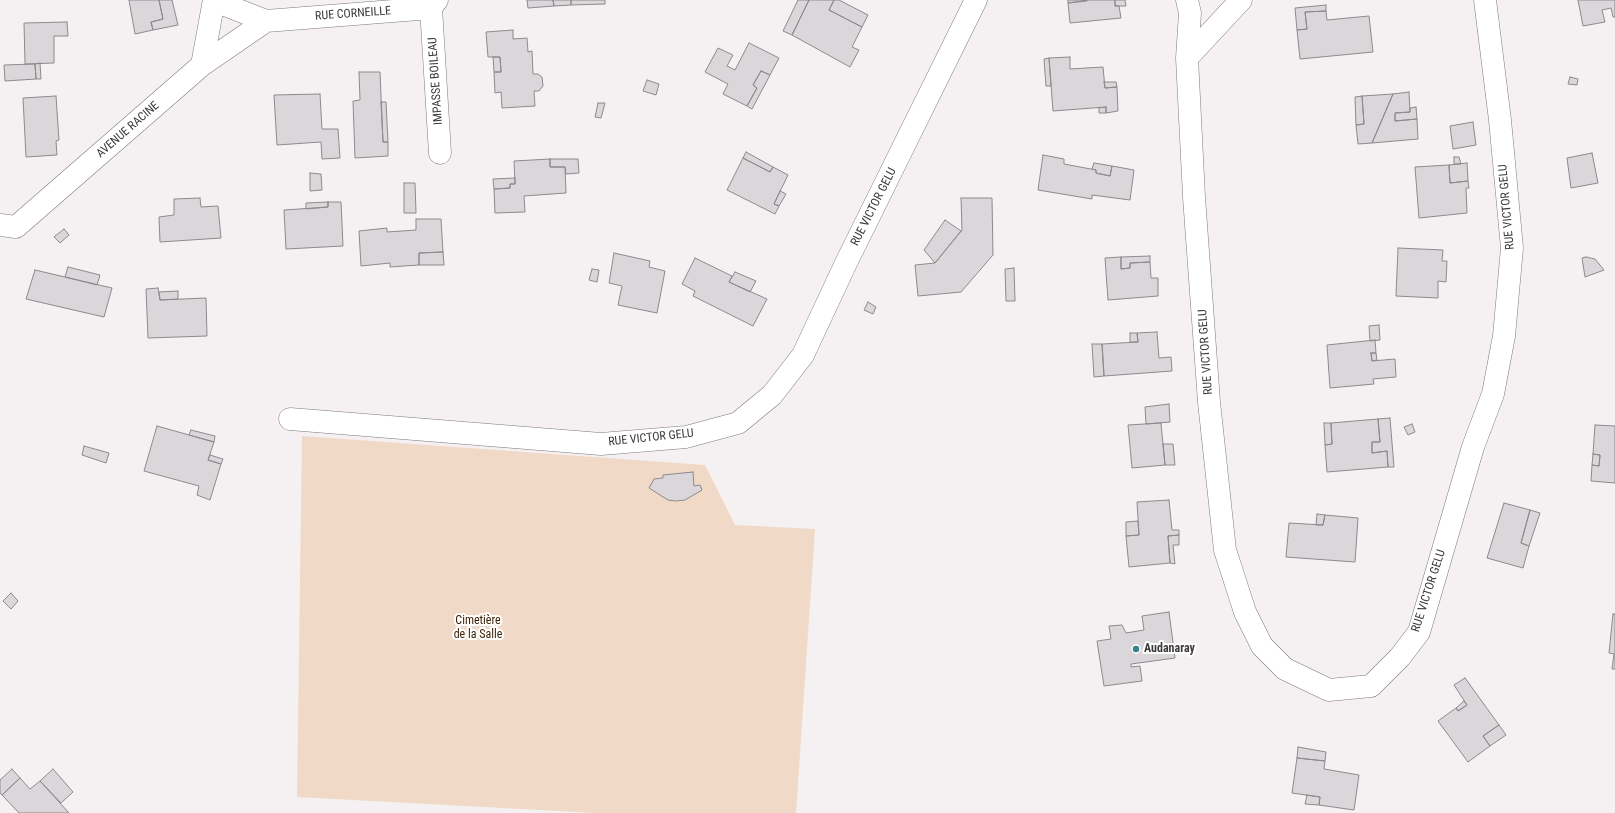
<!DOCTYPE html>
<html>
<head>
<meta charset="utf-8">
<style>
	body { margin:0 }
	canvas { display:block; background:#f5f0f1 }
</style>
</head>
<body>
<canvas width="1615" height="813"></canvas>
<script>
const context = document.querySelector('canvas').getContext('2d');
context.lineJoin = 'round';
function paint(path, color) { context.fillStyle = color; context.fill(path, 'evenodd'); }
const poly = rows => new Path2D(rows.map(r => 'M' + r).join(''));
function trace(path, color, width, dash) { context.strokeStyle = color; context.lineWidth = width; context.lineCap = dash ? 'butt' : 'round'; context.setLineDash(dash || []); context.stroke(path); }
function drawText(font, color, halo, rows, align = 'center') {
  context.font = font + ' "Roboto Condensed",sans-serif'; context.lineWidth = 4; context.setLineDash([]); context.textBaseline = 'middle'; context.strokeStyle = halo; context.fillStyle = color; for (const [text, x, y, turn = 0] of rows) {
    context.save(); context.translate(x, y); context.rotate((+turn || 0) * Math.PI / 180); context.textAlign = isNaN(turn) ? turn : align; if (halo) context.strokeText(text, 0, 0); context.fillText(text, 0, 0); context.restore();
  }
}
paint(poly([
	[302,436,705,465,735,525,815,529,796,813,596,813,297,797]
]), '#f0dac7');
const building = poly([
	[129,0,159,0,163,19,151,22,153,30,135,34,129,0],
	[159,0,172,0,178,25,153,30,151,22,163,19,159,0],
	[527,0,553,0,554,6,528,8,527,0],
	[553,0,571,0,571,5,554,6,553,0],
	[571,0,605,0,605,4,571,5,571,0],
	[798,0,809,0,792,35,783,31,798,0],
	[809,0,834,0,829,10,862,27,852,47,859,50,850,67,792,35,809,0],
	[834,0,839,0,868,15,862,27,829,10,834,0],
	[1068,0,1087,0,1087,1,1068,3,1068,0],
	[1087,0,1115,0,1115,6,1119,6,1121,18,1070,23,1068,3,1087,0],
	[1115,0,1125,0,1126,6,1115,6,1115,0],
	[1578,0,1615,0,1615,17,1613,17,1611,8,1602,10,1605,22,1583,26,1578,0],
	[1326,5,1326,11,1305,12,1307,29,1297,30,1295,8,1326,5],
	[1326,11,1327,20,1369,16,1373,52,1300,59,1297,30,1307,29,1305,12,1326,11],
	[67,22,68,36,54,36,54,63,25,64,24,23,67,22],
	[513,30,513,39,527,38,528,52,532,51,533,74,538,74,542,77,543,86,539,91,534,91,535,106,502,108,501,92,495,93,494,72,501,72,500,57,488,57,486,32,513,30],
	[749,43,779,58,770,75,761,71,753,85,757,88,747,106,723,94,728,84,705,72,718,48,733,55,727,66,735,70,749,43],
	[493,57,500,57,501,72,494,72,493,57],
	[1070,57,1070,69,1103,67,1105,88,1117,87,1118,111,1106,113,1106,107,1053,111,1049,58,1070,57],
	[1049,58,1051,86,1046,86,1044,59,1049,58],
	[40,63,41,79,36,79,35,64,40,63],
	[35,64,36,79,5,81,4,65,35,64],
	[761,71,770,75,752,109,747,106,757,88,753,85,761,71],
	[359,72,380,72,383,142,388,142,388,156,355,158,353,101,360,100,359,72],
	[1570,77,1578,79,1577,85,1568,84,1570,77],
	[647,80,659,84,656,95,643,91,647,80],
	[1104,82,1116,82,1117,87,1105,88,1104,82],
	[1409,92,1410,112,1395,113,1395,121,1417,119,1418,139,1372,143,1393,94,1409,92],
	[320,94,322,129,338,129,340,158,322,159,321,142,277,145,274,95,320,94],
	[1393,94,1372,143,1358,144,1356,125,1364,124,1362,96,1393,94],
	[56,96,59,140,56,141,57,155,26,157,23,98,56,96],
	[1362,96,1364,124,1356,125,1355,97,1362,96],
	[381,102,386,102,388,142,383,142,381,102],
	[598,103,605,103,601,118,595,117,598,103],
	[1106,107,1106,113,1099,113,1099,108,1106,107],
	[1416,107,1417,119,1395,121,1395,113,1410,112,1410,108,1416,107],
	[1473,122,1476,145,1453,149,1450,126,1473,122],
	[746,152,773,167,770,172,743,158,746,152],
	[1592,153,1598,183,1571,188,1567,158,1592,153],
	[1043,155,1064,159,1064,164,1096,170,1096,173,1110,176,1112,166,1134,170,1130,200,1092,195,1092,199,1038,190,1043,155],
	[1454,157,1459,157,1461,164,1454,164,1454,157],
	[743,158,770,172,773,167,788,175,774,204,779,206,775,214,727,190,743,158],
	[550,159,550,167,565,167,566,193,524,196,525,212,495,213,494,189,510,188,510,184,515,184,514,161,550,159],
	[550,159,578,159,579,173,566,174,565,167,550,167,550,159],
	[1094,163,1112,166,1110,176,1096,173,1096,170,1092,169,1094,163],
	[1467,163,1468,181,1450,183,1449,165,1467,163],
	[1449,165,1450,183,1468,181,1469,188,1466,188,1467,213,1419,218,1415,167,1449,165],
	[310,173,321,174,322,190,310,191,310,173],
	[515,178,515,184,510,184,510,188,494,189,493,179,515,178],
	[404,183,415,183,416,213,404,213,404,183],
	[780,191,786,194,779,206,774,204,780,191],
	[200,198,201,207,218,206,221,238,160,242,159,217,174,215,174,199,200,198],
	[961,198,992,198,993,255,961,292,918,296,915,265,935,263,962,230,961,198],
	[328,202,328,207,306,209,306,203,328,202],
	[328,202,341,202,343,246,286,249,284,210,328,207,328,202],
	[416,219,441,219,443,252,419,253,419,265,390,267,390,263,361,266,359,231,387,228,387,232,416,230,416,219],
	[945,220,961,231,935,263,924,250,945,220],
	[64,229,69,235,60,243,54,237,64,229],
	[1398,248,1443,250,1442,261,1447,261,1446,282,1438,281,1438,298,1396,296,1398,248],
	[443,252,444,265,419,265,419,253,443,252],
	[614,253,650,261,649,267,665,271,657,313,618,305,622,286,609,283,614,253],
	[1150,256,1150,262,1130,263,1130,268,1121,269,1121,257,1150,256],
	[1121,257,1121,269,1130,268,1130,263,1150,262,1151,278,1158,278,1158,296,1108,300,1105,258,1121,257],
	[1586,257,1595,259,1604,270,1585,277,1582,258,1586,257],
	[695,258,732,276,729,282,767,299,753,326,693,296,695,291,682,284,695,258],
	[68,267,100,275,97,285,65,277,68,267],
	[1014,268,1015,301,1006,301,1005,269,1014,268],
	[592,269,599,270,597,282,589,280,592,269],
	[35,270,112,288,104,317,26,299,35,270],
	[735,272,756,281,750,292,729,282,735,272],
	[158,288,160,300,206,298,207,336,148,338,146,289,158,288],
	[178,291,178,299,160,300,159,292,178,291],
	[868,302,876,307,873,314,864,310,868,302],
	[1379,325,1380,340,1370,341,1369,326,1379,325],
	[1157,332,1159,358,1171,357,1172,371,1104,376,1102,344,1138,342,1137,333,1157,332],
	[1130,333,1137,333,1138,342,1130,342,1130,333],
	[1375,340,1376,353,1371,353,1372,361,1395,359,1396,377,1373,379,1374,384,1330,388,1327,345,1375,340],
	[1092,344,1102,344,1104,376,1094,377,1092,344],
	[1371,353,1376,353,1377,360,1372,361,1371,353],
	[1169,404,1170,422,1146,424,1145,407,1169,404],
	[1390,418,1394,467,1388,467,1387,451,1372,453,1372,442,1380,442,1378,419,1390,418],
	[1378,419,1380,442,1372,442,1372,453,1387,451,1388,467,1327,472,1325,445,1332,444,1331,423,1378,419],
	[1161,423,1165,465,1132,468,1128,425,1161,423],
	[1324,423,1331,423,1332,444,1325,445,1324,423],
	[1412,424,1415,432,1408,435,1404,427,1412,424],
	[1595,425,1615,426,1615,483,1591,481,1592,465,1599,466,1600,455,1593,454,1595,425],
	[157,426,214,442,208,460,221,464,210,500,197,495,199,486,144,471,157,426],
	[191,430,215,436,214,442,189,435,191,430],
	[1163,444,1173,444,1175,465,1165,465,1163,444],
	[84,446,109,453,106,463,82,455,84,446],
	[1593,454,1600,455,1599,466,1592,465,1593,454],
	[210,455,223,459,221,464,208,460,210,455],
	[693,472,694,486,700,485,702,490,685,500,676,501,668,500,649,488,654,479,663,478,663,475,693,472],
	[1169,500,1172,530,1179,530,1179,535,1168,536,1170,563,1129,567,1126,536,1139,535,1137,502,1169,500],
	[1504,503,1530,510,1521,543,1529,546,1523,568,1487,558,1504,503],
	[1530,510,1540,513,1529,546,1521,543,1530,510],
	[1317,514,1325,515,1323,525,1316,525,1317,514],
	[1325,515,1358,518,1355,562,1286,557,1289,523,1323,525,1325,515],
	[1138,521,1139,535,1126,536,1126,522,1138,521],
	[1179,535,1179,545,1173,545,1175,564,1170,563,1168,536,1179,535],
	[11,593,18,601,11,609,3,601,11,593],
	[1169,612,1175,658,1131,664,1131,667,1140,666,1142,681,1104,686,1097,641,1111,639,1109,626,1122,625,1126,633,1144,630,1142,616,1169,612],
	[1613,614,1615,614,1615,669,1612,669,1614,654,1609,653,1613,614],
	[1465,678,1499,725,1483,736,1490,746,1468,762,1438,721,1456,708,1458,711,1467,705,1454,685,1465,678],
	[1464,701,1467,705,1458,711,1456,708,1464,701],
	[1499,725,1506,735,1490,746,1483,736,1499,725],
	[1298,747,1326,752,1325,761,1297,758,1298,747],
	[1297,758,1325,761,1324,769,1359,775,1354,810,1319,805,1320,797,1292,793,1297,758],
	[12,769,20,778,2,795,0,793,0,780,12,769],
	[53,769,73,792,61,803,40,781,53,769],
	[20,778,30,789,40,781,69,813,19,813,2,795,20,778],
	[1307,795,1320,797,1319,805,1305,804,1307,795]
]);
paint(building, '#dad6da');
trace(building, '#8d898c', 1);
const minor = poly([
	[1187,0,1190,13,1187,58,1194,197,1209,402,1225,550,1245,612,1262,646,1285,669,1329,690,1371,686,1400,657,1419,632,1473,447,1493,394,1504,336,1512,248,1500,120,1485,0],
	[431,8,440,153],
	[266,21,431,8,437,0],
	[1187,58,1241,0],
	[202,65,266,21,215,1],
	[0,225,16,227,202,65,214,0],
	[290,419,601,444,686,437,738,423,772,395,803,355,846,263,976,0]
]);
trace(minor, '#7f7a7b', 23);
trace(minor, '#fff', 22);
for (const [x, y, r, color] of [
	[1136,649,4,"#3a828a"]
]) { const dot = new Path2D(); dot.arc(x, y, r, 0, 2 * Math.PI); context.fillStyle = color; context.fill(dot); trace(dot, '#fff', 1.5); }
drawText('12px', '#3b3939', '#fff', [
	["RUE CORNEILLE",353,14,-4],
	["IMPASSE BOILEAU",436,81,-94],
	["AVENUE RACINE",128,130,-41],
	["RUE VICTOR GELU",874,207,-63],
	["RUE VICTOR GELU",1507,207,-95],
	["RUE VICTOR GELU",1206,352,-94],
	["RUE VICTOR GELU",651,438,-6],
	["RUE VICTOR GELU",1429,591,-72]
]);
drawText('12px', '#3f2408', '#fff', [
	["Cimetière",478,621],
	["de la Salle",478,635]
]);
drawText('bold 12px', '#3b3939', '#fff', [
	["Audanaray",1144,649]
], 'left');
</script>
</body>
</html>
